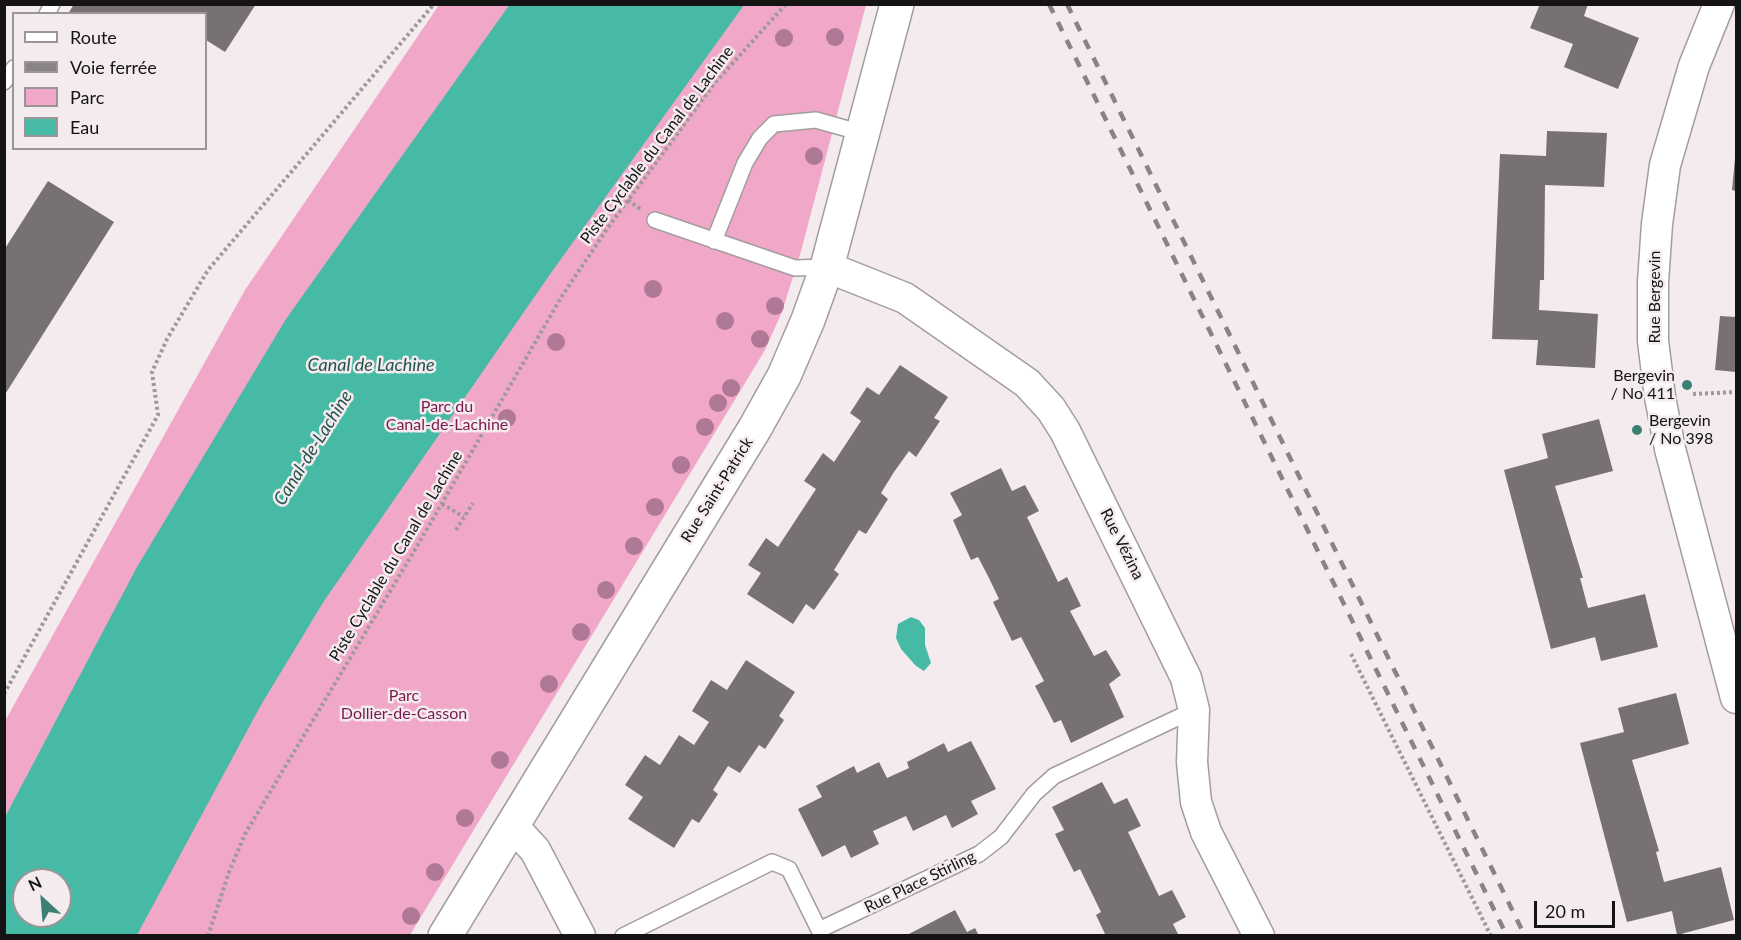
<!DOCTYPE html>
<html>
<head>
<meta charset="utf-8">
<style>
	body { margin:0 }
	#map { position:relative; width:1741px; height:940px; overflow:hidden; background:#f3ebee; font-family:Lato,sans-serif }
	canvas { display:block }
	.frame { position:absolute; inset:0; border:6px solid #161314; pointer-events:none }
	.legend { position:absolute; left:12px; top:12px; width:195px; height:138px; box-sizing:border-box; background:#f3ebee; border:2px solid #9b9597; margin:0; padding:8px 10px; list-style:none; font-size:18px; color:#161314 }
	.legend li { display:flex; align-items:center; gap:12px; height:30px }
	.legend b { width:30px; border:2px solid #9b9597 }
	.north { position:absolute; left:12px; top:868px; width:60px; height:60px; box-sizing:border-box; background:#f3ebee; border:2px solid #9b9597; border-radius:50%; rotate:334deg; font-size:16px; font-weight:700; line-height:24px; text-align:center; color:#161314 }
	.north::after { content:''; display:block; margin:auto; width:21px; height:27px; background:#3c8073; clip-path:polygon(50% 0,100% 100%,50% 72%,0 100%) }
	.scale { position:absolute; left:1534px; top:901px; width:81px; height:27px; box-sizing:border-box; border:3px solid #161314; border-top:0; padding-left:8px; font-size:18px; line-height:21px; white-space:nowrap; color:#161314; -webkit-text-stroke:4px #f3ebee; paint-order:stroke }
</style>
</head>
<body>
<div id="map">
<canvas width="1741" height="940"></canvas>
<div class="frame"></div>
<ul class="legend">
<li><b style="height:8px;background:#fff"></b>Route</li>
<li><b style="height:8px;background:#898385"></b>Voie ferrée</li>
<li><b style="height:16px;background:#f1a7c8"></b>Parc</li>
<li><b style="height:16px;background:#47baa6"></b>Eau</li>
</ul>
<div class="north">N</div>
<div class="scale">20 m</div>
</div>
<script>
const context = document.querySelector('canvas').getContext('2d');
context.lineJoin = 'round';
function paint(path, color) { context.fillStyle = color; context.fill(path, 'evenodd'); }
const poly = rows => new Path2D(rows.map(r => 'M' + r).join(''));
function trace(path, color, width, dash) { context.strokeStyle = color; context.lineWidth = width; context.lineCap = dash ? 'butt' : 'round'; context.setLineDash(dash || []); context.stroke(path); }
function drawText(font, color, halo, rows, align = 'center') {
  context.font = font + ' Lato,sans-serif'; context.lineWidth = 5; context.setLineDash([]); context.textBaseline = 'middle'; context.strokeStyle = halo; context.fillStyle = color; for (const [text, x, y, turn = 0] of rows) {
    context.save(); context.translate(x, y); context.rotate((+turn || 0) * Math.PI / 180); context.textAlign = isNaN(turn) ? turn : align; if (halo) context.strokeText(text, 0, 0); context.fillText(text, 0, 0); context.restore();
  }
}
paint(poly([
	[439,5,866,5,801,251,782,312,765,350,410,935,5,936,5,721,245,290],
	[24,880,60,880,60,916,24,916]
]), '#f1a7c8');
paint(poly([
	[510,4,744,5,553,270,324,601,261,705,137,935,5,935,5,817,137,567,286,319],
	[24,880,60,880,60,916,24,916],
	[911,617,919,620,925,628,925,645,931,663,924,671,916,666,901,649,896,638,898,624]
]), '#47baa6');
paint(poly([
	[74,4,256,4,225,52,206,40,206,14,68,14],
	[1540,4,1588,4,1584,16,1639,38,1618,89,1564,67,1573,44,1530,28],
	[1547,131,1607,133,1604,187,1545,185,1544,280,1540,280,1539,310,1598,314,1595,368,1536,365,1538,340,1492,339,1500,154,1546,156],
	[1735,158,1736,158,1736,191,1732,190],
	[48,181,114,222,4,396,4,250],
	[1720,316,1736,317,1736,372,1715,370],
	[900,365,948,397,934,418,940,421,916,457,909,451,894,472,881,493,888,499,866,534,859,530,834,570,839,574,814,610,806,604,793,624,747,594,761,573,748,565,766,538,778,547,816,489,804,481,823,453,834,462,861,421,850,413,867,387,879,395],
	[1599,419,1613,471,1555,486,1583,578,1580,578,1588,608,1645,594,1658,647,1601,661,1595,637,1551,649,1504,470,1548,458,1542,434],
	[1001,468,1012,491,1025,485,1039,511,1027,517,1058,582,1067,577,1081,606,1070,611,1094,656,1106,650,1121,675,1109,684,1124,717,1071,743,1061,720,1054,723,1035,686,1044,681,1021,637,1012,641,993,602,999,599,988,576,978,557,971,560,953,520,962,515,950,493],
	[746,660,795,692,779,716,784,720,765,749,759,745,740,773,728,766,713,790,718,794,699,823,692,819,674,848,628,819,643,797,625,785,645,755,660,765,679,735,694,745,709,722,692,711,711,680,727,690],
	[1676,693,1689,744,1632,760,1659,851,1656,852,1664,882,1721,867,1734,920,1677,935,1672,911,1627,922,1580,743,1624,732,1618,708],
	[971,741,996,789,971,801,978,814,952,828,946,815,913,831,906,816,873,831,879,844,851,858,845,845,822,857,798,809,822,797,816,786,854,766,857,773,879,762,887,778,909,768,907,762,944,743,948,752],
	[1102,782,1114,804,1127,798,1141,826,1128,832,1159,896,1172,890,1186,917,1173,924,1179,936,1106,936,1096,915,1101,912,1080,869,1074,872,1055,834,1064,830,1052,807],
	[955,910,967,932,975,928,979,936,905,936]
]), '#787174');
const lane = poly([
	[47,14,52,4],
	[4,82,14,68],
	[655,220,795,268,827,267],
	[714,241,745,163,760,138,774,124,816,120,862,133],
	[819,930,979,854,1001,837,1034,794,1054,776,1194,710],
	[623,936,772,862,789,869,822,936]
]);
const street = poly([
	[1719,4,1694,66,1665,165,1657,224,1653,282,1653,341,1660,397,1670,449,1736,698],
	[827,267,905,298,1027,383,1051,409,1065,431,1186,678,1194,710,1192,762,1196,802,1206,832,1259,936],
	[510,828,522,836,535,850,580,936]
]);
const secondary = poly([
	[445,936,755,428,784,376,808,320,827,267,897,4]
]);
trace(lane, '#a49da0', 18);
trace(street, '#a49da0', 33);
trace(secondary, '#a49da0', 36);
trace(poly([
	[628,200,640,209],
	[1693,394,1736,392],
	[442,504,464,517],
	[456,530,473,503],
	[1351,654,1491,936],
	[4,694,158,415,152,372,167,339,208,270,434,4],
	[208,936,229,872,245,834,423,536,562,296,607,229,714,84,786,4]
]), '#9f999b', 4, [3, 3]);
trace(lane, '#fff', 15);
trace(street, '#fff', 30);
trace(secondary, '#fff', 33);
trace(poly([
	[1049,4,1507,936],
	[1067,4,1525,936]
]), '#898385', 4.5, [10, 10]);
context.fillStyle = '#af7897';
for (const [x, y] of [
	[835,37],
	[784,38],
	[814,156],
	[653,289],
	[775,306],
	[725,321],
	[760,339],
	[556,342],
	[731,388],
	[718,403],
	[507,418],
	[705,427],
	[681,465],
	[655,507],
	[634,546],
	[606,590],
	[581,632],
	[549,684],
	[500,760],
	[465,818],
	[435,872],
	[411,916]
]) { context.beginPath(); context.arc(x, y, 9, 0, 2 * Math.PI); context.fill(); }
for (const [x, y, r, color] of [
	[1687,385,6,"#3c8073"],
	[1637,430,6,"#3c8073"]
]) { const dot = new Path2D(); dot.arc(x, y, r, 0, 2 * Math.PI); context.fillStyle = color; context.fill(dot); trace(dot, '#f3ebee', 2); }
drawText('16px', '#161314', '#f3ebee', [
	["Piste Cyclable du Canal de Lachine",657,145,-53],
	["Rue Bergevin",1655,297,-90],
	["Rue Saint-Patrick",717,490,-58],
	["Rue Vézina",1122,544,63],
	["Piste Cyclable du Canal de Lachine",396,556,-59],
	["Rue Place Stirling",920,882,-26]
]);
drawText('16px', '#161314', '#f3ebee', [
	["Bergevin",1675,376],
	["/ No 411",1675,394],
	["Bergevin",1649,421,"left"],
	["/ No 398",1649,439,"left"]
], 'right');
drawText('16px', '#781a4f', '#f3ebee', [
	["Parc du",447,407],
	["Canal-de-Lachine",447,425],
	["Parc",404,696],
	["Dollier-de-Casson",404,714]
]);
drawText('italic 18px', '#24544b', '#f3ebee', [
	["Canal de Lachine",371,365],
	["Canal-de-Lachine",313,448,-58]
]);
</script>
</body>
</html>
